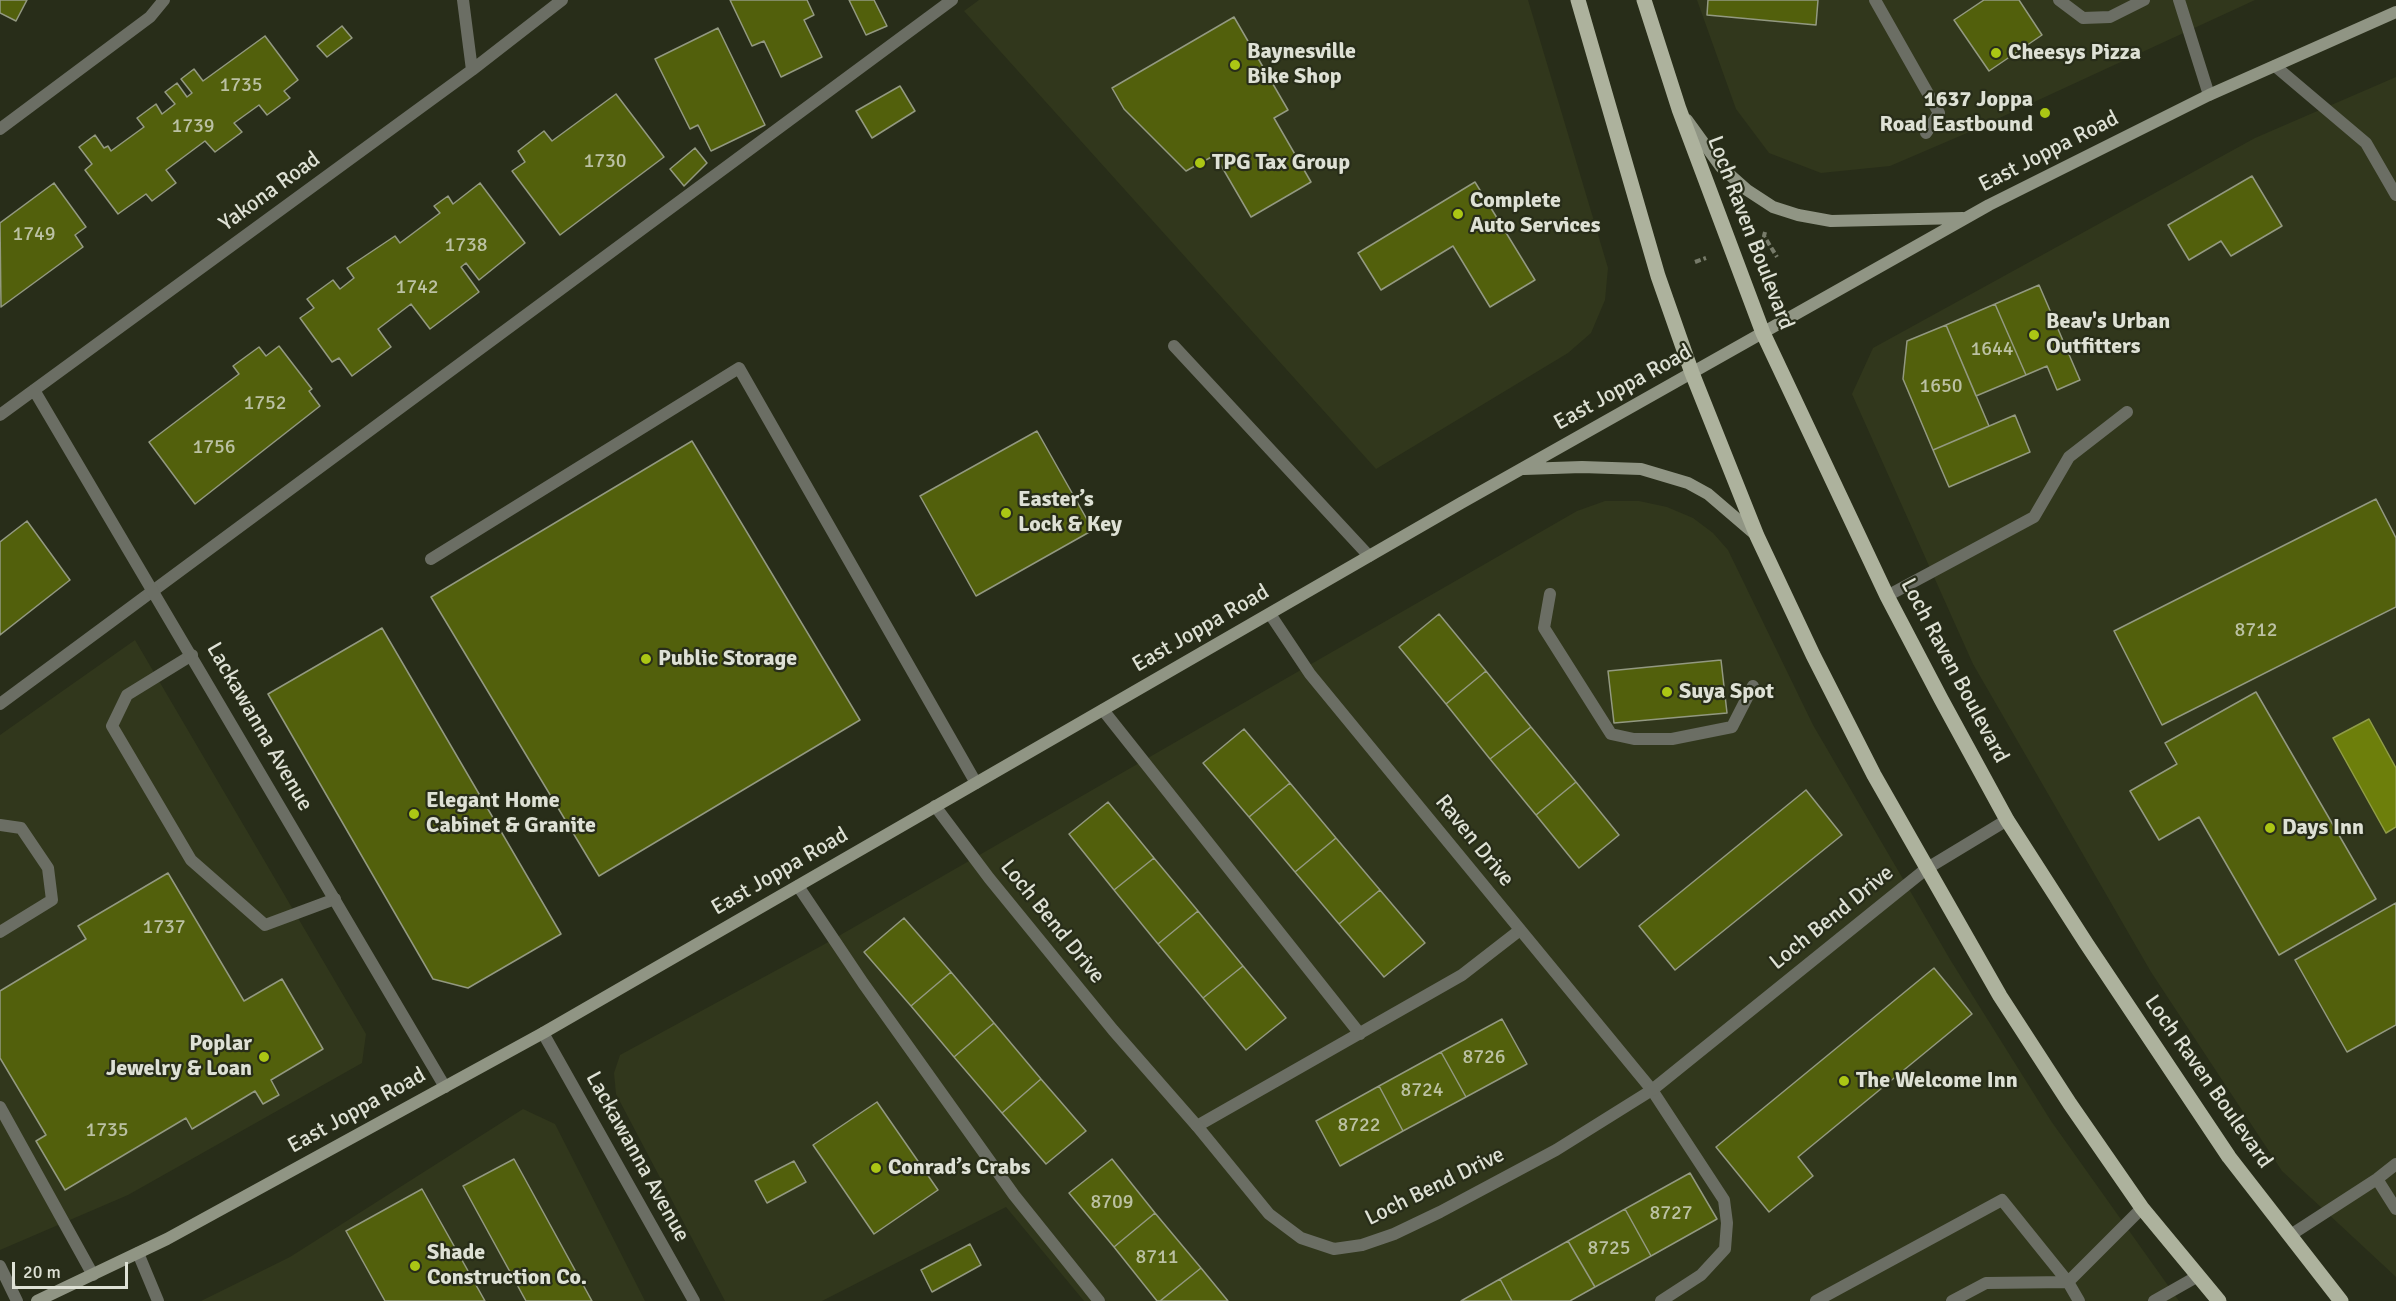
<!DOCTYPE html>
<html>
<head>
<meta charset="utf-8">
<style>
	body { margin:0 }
	#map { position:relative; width:2396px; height:1301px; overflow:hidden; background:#282d19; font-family:Signika,sans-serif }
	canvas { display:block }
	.scale { position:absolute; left:12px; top:1262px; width:116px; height:27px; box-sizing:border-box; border:3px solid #dee1d5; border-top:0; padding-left:8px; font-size:18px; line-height:21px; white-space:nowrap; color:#dee1d5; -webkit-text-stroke:4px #282d19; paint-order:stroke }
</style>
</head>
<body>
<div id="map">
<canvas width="2396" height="1301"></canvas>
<div class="scale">20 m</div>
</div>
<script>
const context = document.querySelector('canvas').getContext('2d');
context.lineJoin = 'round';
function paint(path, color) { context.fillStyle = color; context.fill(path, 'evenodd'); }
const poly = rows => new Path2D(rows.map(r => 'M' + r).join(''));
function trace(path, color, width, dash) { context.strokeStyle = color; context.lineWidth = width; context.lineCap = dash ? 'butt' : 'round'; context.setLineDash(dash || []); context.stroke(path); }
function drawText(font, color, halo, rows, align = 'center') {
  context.font = font + ' Signika,sans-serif'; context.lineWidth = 4.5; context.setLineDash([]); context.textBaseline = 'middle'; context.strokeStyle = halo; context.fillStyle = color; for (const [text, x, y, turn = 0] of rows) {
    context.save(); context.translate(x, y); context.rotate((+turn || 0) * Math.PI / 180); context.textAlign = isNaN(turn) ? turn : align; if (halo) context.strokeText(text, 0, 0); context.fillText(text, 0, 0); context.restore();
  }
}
paint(poly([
	[979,0,1528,0,1608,268,1605,300,1591,333,1568,353,1376,469,964,11],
	[1697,0,2255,0,1967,133,1890,166,1821,173,1769,153,1736,109],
	[2396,77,2396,1277,2282,1171,2151,972,1973,664,1852,394,1873,348,2255,138],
	[1605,501,1639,501,1667,507,1693,518,1713,533,1728,550,1813,725,1951,961,2051,1121,2179,1301,1084,1301,1006,1207,822,1301,725,1301,616,1094,614,1073,620,1055,823,945,1577,511],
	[135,640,366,1034,362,1063,128,1195,0,1250,0,735],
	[523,1109,555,1124,645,1301,201,1301,290,1257]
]), '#31371c');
const water = poly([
	[2369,719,2396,768,2396,827,2386,833,2333,738,2369,719]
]);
paint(water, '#6d7f0b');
trace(water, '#8f9c48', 1.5);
const building = poly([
	[0,0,27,0,16,21,0,13,0,0],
	[730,0,807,0,814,15,804,20,822,57,781,77,764,41,752,46,730,0],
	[849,0,874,0,887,26,866,35,849,0],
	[1708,0,1818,0,1816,25,1707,15,1708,0],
	[1984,0,2019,0,2042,35,1989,71,1954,20,1984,0],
	[1234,17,1288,110,1274,118,1311,182,1251,217,1215,155,1186,171,1124,109,1112,88,1234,17],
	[342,26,352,38,327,57,317,46,342,26],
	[718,28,765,125,711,151,698,125,690,129,655,59,718,28],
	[265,36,298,80,284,91,290,98,267,115,259,105,234,123,242,132,215,152,205,141,166,170,176,183,152,201,146,194,118,214,85,170,92,164,79,147,95,135,104,148,108,146,111,151,144,127,137,118,156,104,162,114,175,104,165,92,177,83,187,97,192,93,181,79,194,69,203,81,265,36],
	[900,86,915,111,872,138,856,111,900,86],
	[616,94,664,157,560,235,512,171,525,162,518,151,544,131,552,141,616,94],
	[695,148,707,163,684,186,670,169,695,148],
	[2252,176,2282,226,2231,256,2221,241,2189,260,2168,225,2252,176],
	[1475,182,1535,280,1490,307,1453,246,1381,290,1358,253,1475,182],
	[54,183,86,227,75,235,83,247,1,307,0,223,54,183],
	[480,183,525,243,479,280,466,263,461,267,479,292,430,329,411,304,378,329,391,347,352,376,339,358,332,362,300,318,314,308,307,299,333,280,340,289,354,278,347,268,395,236,400,243,440,213,434,206,448,196,453,204,480,183],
	[2039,285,2080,380,2057,390,2047,366,2026,375,1995,304,2039,285],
	[1995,304,2026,375,1976,396,1946,325,1995,304],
	[1946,325,1989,426,1933,450,1903,379,1907,341,1946,325],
	[279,346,312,389,309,391,320,406,195,504,149,442,239,374,233,366,259,347,266,356,279,346],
	[2015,415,2030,452,1949,487,1933,450,2015,415],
	[1037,431,1093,530,976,596,920,496,1037,431],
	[692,441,860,720,599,876,431,597,692,441],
	[2376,499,2396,538,2396,607,2162,725,2114,631,2376,499],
	[27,521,70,580,0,635,0,542,27,521],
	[1439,614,1486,671,1446,704,1399,647,1439,614],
	[382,628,561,934,468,988,433,979,268,694,382,628],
	[1721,660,1727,713,1614,723,1608,671,1721,660],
	[1486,671,1531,727,1490,759,1446,704,1486,671],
	[2256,692,2376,899,2279,955,2199,817,2159,840,2130,791,2177,764,2165,743,2256,692],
	[1531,727,1576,782,1536,815,1490,759,1531,727],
	[1244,729,1290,783,1249,817,1203,763,1244,729],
	[1576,782,1619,835,1579,868,1536,815,1576,782],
	[1290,783,1336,838,1295,872,1249,817,1290,783],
	[1806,790,1842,835,1675,970,1639,926,1806,790],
	[1108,802,1154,858,1114,890,1069,834,1108,802],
	[1336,838,1380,890,1339,924,1295,872,1336,838],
	[1154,858,1198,911,1158,944,1114,890,1154,858],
	[168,873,244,1001,282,979,323,1049,271,1080,279,1095,263,1104,255,1091,192,1129,186,1118,65,1190,36,1141,46,1135,0,1058,0,991,86,939,78,926,168,873],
	[1380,890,1425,943,1384,977,1339,924,1380,890],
	[2396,903,2396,1025,2347,1052,2295,960,2396,903],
	[1198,911,1243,966,1203,998,1158,944,1198,911],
	[904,918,951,972,911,1006,864,952,904,918],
	[1243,966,1286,1018,1246,1050,1203,998,1243,966],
	[1934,968,1972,1014,1798,1157,1813,1176,1769,1212,1716,1147,1934,968],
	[951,972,994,1023,954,1057,911,1006,951,972],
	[1502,1019,1527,1064,1466,1097,1441,1052,1502,1019],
	[994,1023,1041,1079,1002,1113,954,1057,994,1023],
	[1441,1052,1466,1097,1403,1131,1379,1086,1441,1052],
	[1041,1079,1086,1131,1046,1164,1002,1113,1041,1079],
	[1379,1086,1403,1131,1340,1166,1316,1121,1379,1086],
	[877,1102,938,1190,874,1234,813,1145,877,1102],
	[514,1159,592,1301,526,1301,463,1186,514,1159],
	[1112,1159,1155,1213,1114,1247,1069,1193,1112,1159],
	[794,1161,806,1182,767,1203,755,1181,794,1161],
	[1690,1173,1717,1219,1651,1256,1625,1209,1690,1173],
	[422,1189,485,1301,385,1301,346,1231,422,1189],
	[1625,1209,1651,1256,1595,1287,1568,1241,1625,1209],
	[1155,1213,1201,1268,1160,1301,1157,1301,1114,1247,1155,1213],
	[1568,1241,1595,1287,1570,1301,1512,1301,1500,1279,1568,1241],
	[970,1244,981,1265,932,1292,921,1270,970,1244],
	[1201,1268,1228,1301,1160,1301,1201,1268],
	[1500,1279,1512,1301,1461,1301,1500,1279]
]);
paint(building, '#52600c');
trace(building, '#939981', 1.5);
trace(poly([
	[1765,232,1764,236,1777,257],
	[1695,262,1706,258]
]), '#777b6a', 4, [6, 3]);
trace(poly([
	[1875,0,1939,113,1926,133],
	[2059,0,2083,18,2110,17,2144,0],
	[2179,0,2209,95],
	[2275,66,2366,143,2396,195],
	[0,129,150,17,164,0],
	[1174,346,1369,556],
	[431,559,739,368,976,783],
	[1550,594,1544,628,1611,734,1634,739,1672,739,1732,727,1753,686],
	[1887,596,2034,517,2069,457,2127,412],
	[192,655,127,695,112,726,191,860,265,925,335,899],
	[0,704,952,0],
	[1103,710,1360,1034],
	[0,825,21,828,48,868,52,900,0,932],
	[798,886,863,983,1014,1195,1099,1301],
	[1652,1090,1724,1200,1727,1223,1725,1249,1701,1275,1661,1301],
	[0,1107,93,1275],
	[1197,1126,1462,975,1520,930],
	[2377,1179,2396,1209],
	[2289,1236,2377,1179,2396,1164],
	[138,1253,158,1301],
	[0,1266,17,1301],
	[1816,1301,2002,1200,2068,1282,2142,1208],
	[1952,1301,1986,1283,2068,1282,2079,1301],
	[2154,1301,2198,1276]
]), '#6b6e64', 12);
trace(poly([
	[463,0,472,70],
	[34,390,445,1087],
	[0,415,472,70,562,0],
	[1270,614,1310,674,1652,1090],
	[935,806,989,878,1113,1030,1197,1126,1269,1214,1301,1238,1334,1249,1362,1245,1394,1234,1440,1212,1556,1150,1652,1090,1926,869,2007,820],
	[543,1033,694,1301]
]), '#6b6e64', 12);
trace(poly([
	[1687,120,1721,167,1747,190,1773,207,1798,215,1831,221,1963,218],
	[1524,469,1582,467,1641,469,1688,483,1708,494,1757,536],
	[37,1301,167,1239,543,1033,1461,503,1989,205,2209,95,2396,12]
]), '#909584', 12);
trace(poly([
	[1578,0,1658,276,1692,373,1757,536,1813,655,1874,775,2000,996,2070,1104,2142,1208,2219,1301],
	[1644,0,1679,109,1763,333,1887,596,1941,699,2007,820,2086,943,2229,1157,2341,1301]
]), '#adb29d', 15);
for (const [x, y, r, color] of [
	[1996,53,6,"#abc614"],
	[1235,65,6,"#abc614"],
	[2045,113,6,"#abc614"],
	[1200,163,6,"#abc614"],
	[1458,214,6,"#abc614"],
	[2034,335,6,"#abc614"],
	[1006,513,6,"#abc614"],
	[646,659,6,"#abc614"],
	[1667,692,6,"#abc614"],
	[414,814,6,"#abc614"],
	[2270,828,6,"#abc614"],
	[264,1057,6,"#abc614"],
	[1844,1081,6,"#abc614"],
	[876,1168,6,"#abc614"],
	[415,1266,6,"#abc614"]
]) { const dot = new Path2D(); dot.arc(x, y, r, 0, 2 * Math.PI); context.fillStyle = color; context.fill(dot); trace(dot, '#282d19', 2); }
drawText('20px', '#bbc1a3', null, [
	["1735",241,86],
	["1739",193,127],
	["1730",605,162],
	["1749",34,235],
	["1738",466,246],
	["1742",417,288],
	["1644",1992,350],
	["1650",1941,387],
	["1752",265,404],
	["1756",214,448],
	["8712",2256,631],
	["1737",164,928],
	["8726",1484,1058],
	["8724",1422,1091],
	["8722",1359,1126],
	["1735",107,1131],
	["8709",1112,1203],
	["8727",1671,1214],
	["8725",1609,1249],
	["8711",1157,1258]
]);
drawText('bold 22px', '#dee1d5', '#282d19', [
	["Baynesville",1247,52],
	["Bike Shop",1247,77],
	["Cheesys Pizza",2008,53],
	["1637 Joppa",2033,100,"right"],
	["Road Eastbound",2033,125,"right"],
	["TPG Tax Group",1212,163],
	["Complete",1470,201],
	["Auto Services",1470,226],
	["Beav's Urban",2046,322],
	["Outfitters",2046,347],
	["Easter’s",1018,500],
	["Lock & Key",1018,525],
	["Public Storage",658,659],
	["Suya Spot",1679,692],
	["Elegant Home",426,801],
	["Cabinet & Granite",426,826],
	["Days Inn",2282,828],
	["Poplar",252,1044,"right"],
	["Jewelry & Loan",252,1069,"right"],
	["The Welcome Inn",1856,1081],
	["Conrad’s Crabs",888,1168],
	["Shade",427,1253],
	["Construction Co.",427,1278]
], 'left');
drawText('22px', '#dee1d5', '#282d19', [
	["East Joppa Road",2049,152,-27],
	["Yakona Road",270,192,-36],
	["Loch Raven Boulevard",1750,233,69],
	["East Joppa Road",1623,388,-29],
	["East Joppa Road",1201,629,-30],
	["Loch Raven Boulevard",1954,671,62],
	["Lackawanna Avenue",259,727,60],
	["Raven Drive",1474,841,51],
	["East Joppa Road",780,872,-30],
	["Loch Bend Drive",1832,918,-39],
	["Loch Bend Drive",1052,922,51],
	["Loch Raven Boulevard",2208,1082,55],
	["East Joppa Road",357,1111,-29],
	["Lackawanna Avenue",637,1157,61],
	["Loch Bend Drive",1435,1187,-26]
]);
</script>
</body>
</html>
